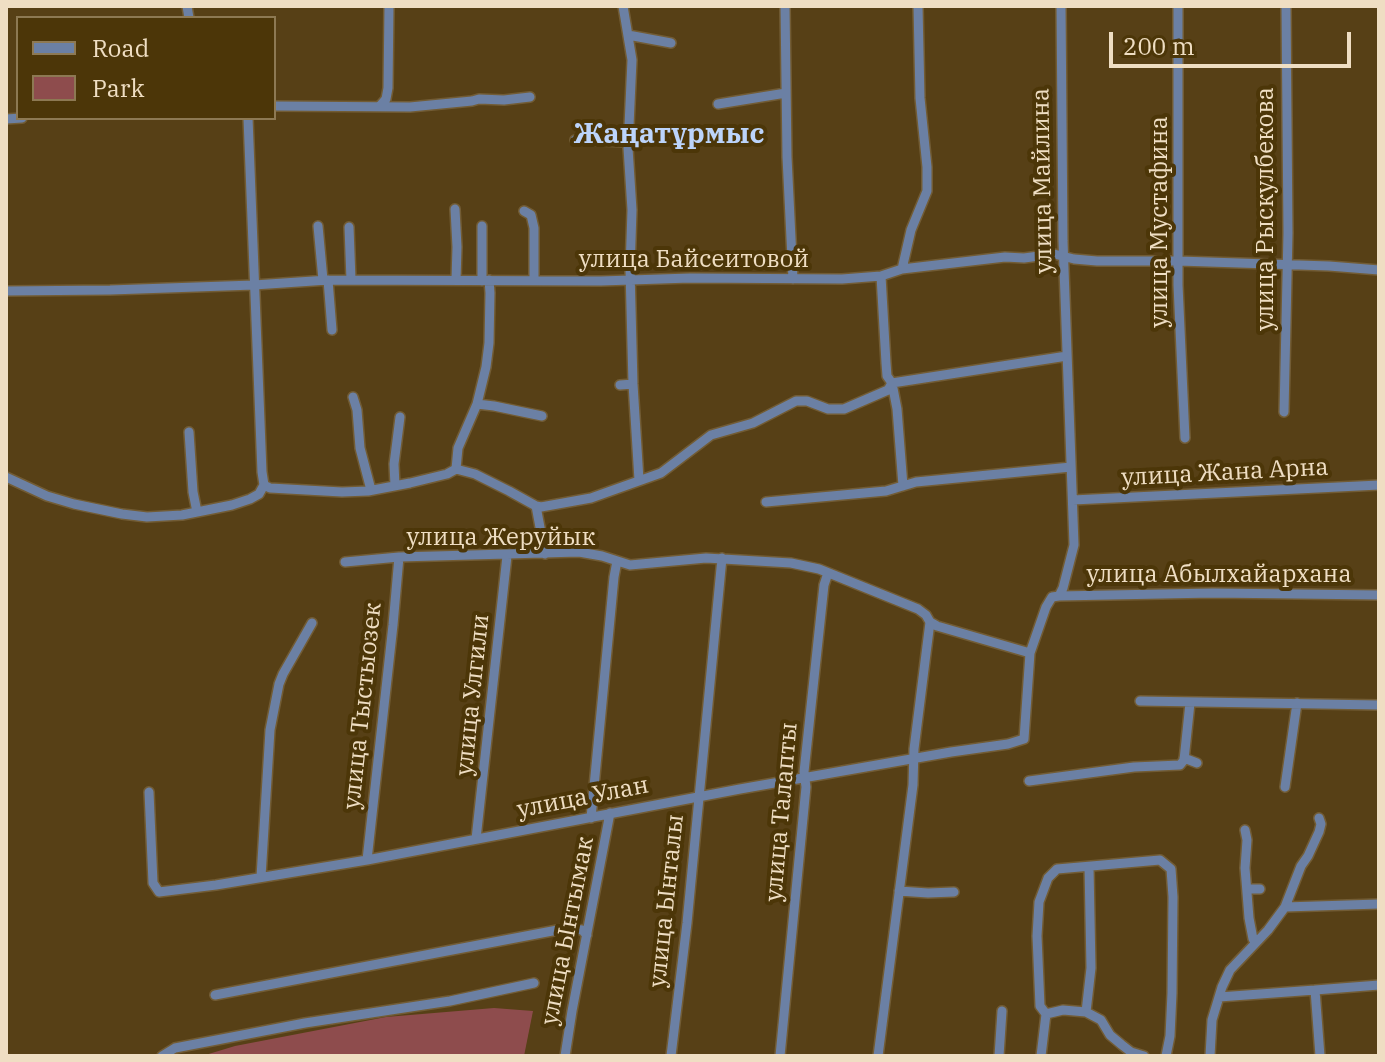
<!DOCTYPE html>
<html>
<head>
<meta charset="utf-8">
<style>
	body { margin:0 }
	#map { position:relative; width:1385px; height:1062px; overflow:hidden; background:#574016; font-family:"IBM Plex Serif",serif }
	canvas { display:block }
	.frame { position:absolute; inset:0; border:8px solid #efdec3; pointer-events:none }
	.legend { position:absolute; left:16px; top:16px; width:260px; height:104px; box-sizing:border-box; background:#4c3608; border:2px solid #8d7953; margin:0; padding:10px 14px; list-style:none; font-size:24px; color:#efdec3 }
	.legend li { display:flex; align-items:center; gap:16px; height:40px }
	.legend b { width:40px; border:2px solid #8d7953 }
	.scale { position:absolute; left:1109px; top:32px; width:242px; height:36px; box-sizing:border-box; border:4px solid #efdec3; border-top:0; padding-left:10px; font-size:24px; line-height:28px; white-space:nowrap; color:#efdec3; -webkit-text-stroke:6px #4c3608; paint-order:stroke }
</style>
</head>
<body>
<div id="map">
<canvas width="1385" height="1062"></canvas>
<div class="frame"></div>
<ul class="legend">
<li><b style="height:10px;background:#6b80a4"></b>Road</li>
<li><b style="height:22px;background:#8e4c4d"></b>Park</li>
</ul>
<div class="scale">200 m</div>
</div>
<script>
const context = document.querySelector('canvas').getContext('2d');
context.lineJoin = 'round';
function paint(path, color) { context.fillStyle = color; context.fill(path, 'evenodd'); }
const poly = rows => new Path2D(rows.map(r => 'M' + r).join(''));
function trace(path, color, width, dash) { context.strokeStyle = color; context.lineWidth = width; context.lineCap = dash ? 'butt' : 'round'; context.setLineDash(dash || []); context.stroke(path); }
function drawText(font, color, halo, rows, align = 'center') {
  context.font = font + ' "IBM Plex Serif",serif'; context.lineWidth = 8; context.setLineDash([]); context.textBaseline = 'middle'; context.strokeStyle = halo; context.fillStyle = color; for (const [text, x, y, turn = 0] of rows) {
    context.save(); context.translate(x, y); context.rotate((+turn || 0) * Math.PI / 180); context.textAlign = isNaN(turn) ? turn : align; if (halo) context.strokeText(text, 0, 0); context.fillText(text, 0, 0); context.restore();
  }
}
paint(poly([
	[494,1008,533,1011,524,1056,202,1056,235,1046,386,1017]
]), '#8e4c4d');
const minor = poly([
	[187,6,189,18],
	[623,6,632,60,628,148,632,210,630,270,633,384,639,480],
	[785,6,787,157,793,279],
	[1178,6,1178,285,1185,438],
	[628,35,671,43],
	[718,104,786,93],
	[274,106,410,107,472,101,479,99,504,100,530,97],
	[380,106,386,99,388,88,389,6],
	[248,118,262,472,264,485],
	[6,119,22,118],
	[575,140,628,142],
	[455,209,457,247,456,280],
	[524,211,531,215,534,228,534,280],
	[318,226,323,280],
	[349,227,351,280],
	[902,269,911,230,927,191,927,167,920,98,918,6],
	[881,276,886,363,887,376,892,383,897,409,903,486],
	[328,280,332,330],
	[482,281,482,226],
	[6,291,110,290,254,285,328,280,601,281,690,278,842,279,881,276,902,269,1005,257,1024,258,1054,254,1074,259,1097,261,1179,261,1329,266,1379,270],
	[620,385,633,384],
	[353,397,357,410,360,448,371,490],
	[477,404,494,406,542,416],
	[1284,412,1288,233,1286,6],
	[189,432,193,492,197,512],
	[456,469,458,448,477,404,486,367,489,343,490,293,489,280],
	[6,477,47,496,74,504,122,514,147,517,182,515,232,505,250,499,259,494,264,485,270,488,342,492,368,491,410,483,447,474,456,469,475,474,509,491,536,506,541,507,591,498,661,473,711,435,753,423,796,401,807,401,828,409,844,409,888,390,892,383,1067,356],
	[395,486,394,464,400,417],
	[1073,500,1379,485],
	[766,502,886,491,916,482,1071,467],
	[536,506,545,554],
	[345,562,399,557,579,552,602,556,630,565,706,558,791,563,819,569,918,609,926,615,930,622,937,626,1030,653],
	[1059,596,1213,593,1379,595],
	[1140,701,1379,705],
	[1184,758,1197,763],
	[1029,781,1134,767,1180,765,1184,760,1190,703],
	[1285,787,1297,703],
	[149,792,153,883,159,892,216,885,367,860,740,789,951,752,1008,744,1024,739,1030,653,1046,607,1052,597,1059,596,1063,588,1074,545,1063,241,1061,6],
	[591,818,614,577,617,561],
	[1245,830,1247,840,1245,868,1249,918,1253,939,1256,942],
	[476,839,507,556],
	[367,860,393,625,399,557],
	[261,877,270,730,279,684,283,674,312,623],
	[1247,889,1260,889],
	[899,891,928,893,954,892],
	[1285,907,1379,904],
	[215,995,568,928,582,930,587,935],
	[1219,997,1315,990],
	[1086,1012,1091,968,1089,867],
	[162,1056,175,1048,305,1023,450,1001,534,983],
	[565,1056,572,1011,610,813],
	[671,1056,687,923,722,558],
	[780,1056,806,787,804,772,824,585,828,573],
	[878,1056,913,785,914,749,930,622],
	[999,1056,1002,1011],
	[1041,1056,1046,1014],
	[1144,1056,1131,1052,1122,1045,1110,1035,1101,1020,1086,1012,1063,1010,1046,1014,1040,1006,1037,936,1039,902,1048,878,1057,869,1160,860,1171,869,1173,897,1172,993,1170,1036,1166,1056],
	[1210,1056,1212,1020,1222,987,1230,970,1268,930,1285,907,1301,866,1308,856,1319,832,1321,824,1319,818],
	[1320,1056,1315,990,1379,985]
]);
trace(minor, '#725c35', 12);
trace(minor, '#6b80a4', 9);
drawText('24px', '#efdec3', '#4c3608', [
	["улица Майлина",1043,181,-91],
	["улица Рыскулбекова",1266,209,-90],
	["улица Мустафина",1160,222,-90],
	["улица Байсеитовой",694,260],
	["улица Жана Арна",1225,473,-3],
	["улица Жеруйык",501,538],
	["улица Абылхайархана",1219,575],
	["улица Улгили",473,695,-84],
	["улица Тыстыозек",363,706,-84],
	["улица Улан",583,798,-11],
	["улица Талапты",782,812,-85],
	["улица Ынталы",667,901,-84],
	["улица Ынтымак",568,931,-79]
]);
drawText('bold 28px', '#bcd4fb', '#4c3608', [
	["Жаңатұрмыс",669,135]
]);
</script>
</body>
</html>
